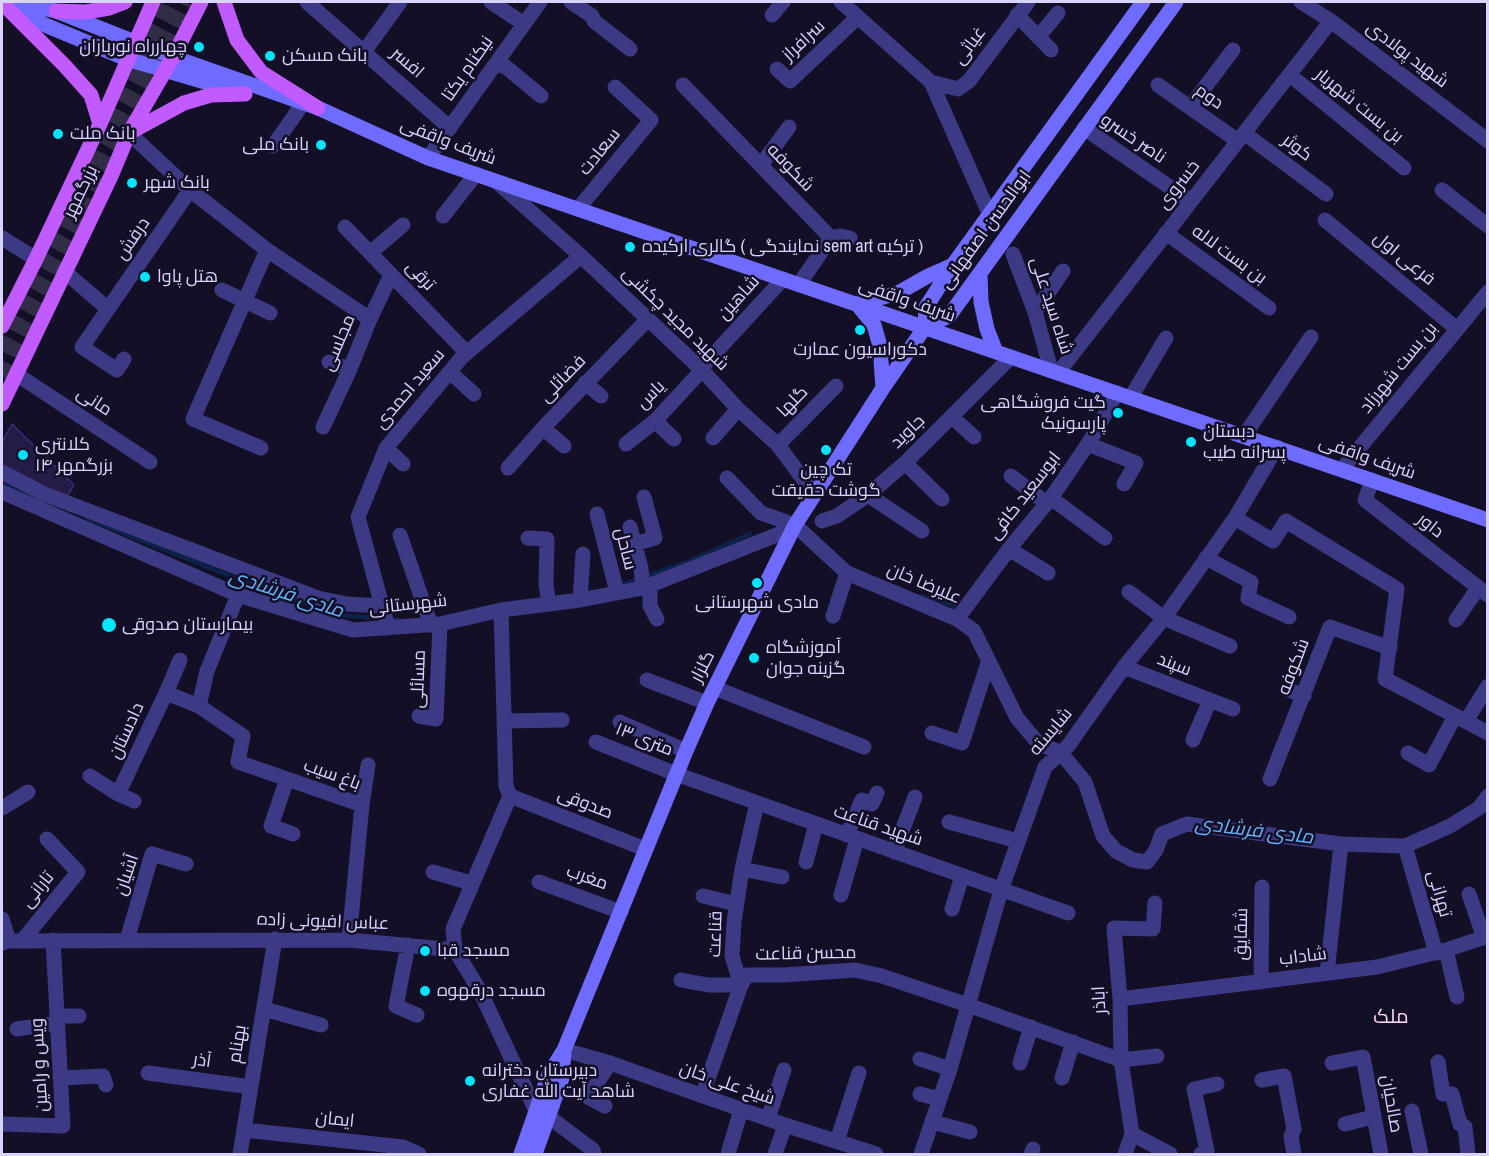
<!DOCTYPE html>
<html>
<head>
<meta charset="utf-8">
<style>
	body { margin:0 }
	#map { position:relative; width:1489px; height:1156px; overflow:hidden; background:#130f26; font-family:"Archivo Narrow",sans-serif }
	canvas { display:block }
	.frame { position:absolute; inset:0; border:3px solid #d9d4ff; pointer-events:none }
</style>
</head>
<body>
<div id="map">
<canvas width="1489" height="1156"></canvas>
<div class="frame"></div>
</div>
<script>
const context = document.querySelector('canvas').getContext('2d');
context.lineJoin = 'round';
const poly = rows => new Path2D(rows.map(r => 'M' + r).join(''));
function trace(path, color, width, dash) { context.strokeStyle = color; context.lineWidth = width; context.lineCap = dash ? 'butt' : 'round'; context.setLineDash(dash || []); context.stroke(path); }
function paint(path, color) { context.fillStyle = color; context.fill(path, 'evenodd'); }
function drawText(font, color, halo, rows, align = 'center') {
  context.font = font + ' "Archivo Narrow",Cairo,sans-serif'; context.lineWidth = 5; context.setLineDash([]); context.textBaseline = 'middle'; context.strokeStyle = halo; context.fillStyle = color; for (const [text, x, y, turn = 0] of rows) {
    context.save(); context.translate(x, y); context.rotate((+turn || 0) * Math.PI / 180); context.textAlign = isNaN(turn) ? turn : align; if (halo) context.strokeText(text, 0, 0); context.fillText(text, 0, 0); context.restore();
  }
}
trace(poly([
	[5,485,33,496],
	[88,519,230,576,337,615,400,620],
	[621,585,685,563,750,534],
	[920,596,951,604,959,611]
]), '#0c2248', 4.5);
const building = poly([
	[12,424,74,485,65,500,2,468,2,442,12,424]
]);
paint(building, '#241b47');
trace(building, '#3b2d73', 1.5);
trace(poly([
	[2,351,170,2],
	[2,377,185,2]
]), '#312d47', 15, [15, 8]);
trace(poly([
	[307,2,450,128],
	[491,2,524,24],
	[571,2,592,16,594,21,630,49],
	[841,2,931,82,989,213],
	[1301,2,1331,21,1488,141],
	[772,15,783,2],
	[1017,15,1051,50],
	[1039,36,1058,13],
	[364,52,400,2],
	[496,64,506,67,541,96],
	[777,69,790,81,858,17],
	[1290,75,1404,168],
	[931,82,958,89,969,81,1028,2],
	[683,85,831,238],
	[1158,85,1238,141],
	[1190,107,1233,50],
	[1084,128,1190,201],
	[129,133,190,190,267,250,370,319],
	[1244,133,1326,194],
	[273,146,299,109],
	[428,158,540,2],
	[761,165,789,127],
	[497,182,581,256,702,370,738,409,778,445,814,494],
	[1442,190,1488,226],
	[578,209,651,120,615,87],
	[443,216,476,174],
	[1325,220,1457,329],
	[345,227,467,353],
	[1166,233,1269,308],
	[2,238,36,259],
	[831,238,840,236,850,238],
	[370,253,403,225],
	[1013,254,1035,312,1051,370],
	[64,271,108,309],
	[799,284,831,238],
	[222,290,270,313],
	[1035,312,1063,271],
	[124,359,117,370,82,347,190,190],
	[329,362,350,369],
	[450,372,474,394],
	[1058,373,1331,21],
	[16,374,150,462],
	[585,383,601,396],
	[1131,397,1166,338],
	[952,417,974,437],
	[655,421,674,439],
	[323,427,350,369,370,319,391,275],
	[543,428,564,446],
	[1244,436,1311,337],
	[713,438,738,409],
	[626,444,655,421,702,370,704,365,783,279],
	[1088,444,1136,463,1124,484],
	[778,445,836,386],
	[261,448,193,419,267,250],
	[386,448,403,464],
	[905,463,942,499],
	[508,468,543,428,648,319],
	[1342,469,1488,292],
	[2,472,44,494,318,598,347,604,382,606],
	[1011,476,1046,503],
	[727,478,761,513,795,525,847,573,957,619,974,631,1017,718,1039,744,1060,752,1085,782,1103,836,1116,851,1133,860,1147,862,1156,850,1162,834,1187,824,1341,844,1405,846,1450,826,1479,808,1488,796],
	[1372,480,1365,500,1488,595],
	[2,492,238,595,353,630,440,624,501,610,580,600,643,588,794,528],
	[868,495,922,531],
	[1051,498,1105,538],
	[597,514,617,592],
	[1235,518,1273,541,1286,521,1397,589,1385,679,1488,733],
	[822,521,837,516,868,495,905,463,1011,357],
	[630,527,641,568,643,588],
	[400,535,431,625],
	[528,538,547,539,546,584,549,604],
	[634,544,655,538,644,497],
	[1009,549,1048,573],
	[1206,558,1251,582,1248,598,1289,617],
	[650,586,650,606,657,619],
	[1129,592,1164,618,1230,646],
	[580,600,583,554],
	[833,616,847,573],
	[957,619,1009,549,1051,498,1088,444,1117,393],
	[1456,620,1478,588],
	[388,628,358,517,386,448,462,357,581,256],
	[1124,667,1233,709],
	[647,680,707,703],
	[715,688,864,747],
	[1287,689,1304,696],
	[166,693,180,660],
	[199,706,207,671,238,595],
	[419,716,436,719,440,624],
	[505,721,562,720],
	[1466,721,1488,686],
	[620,722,686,751],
	[932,733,962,743,988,663],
	[1193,740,1210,700],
	[596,742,676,774,1068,913],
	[1408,753,1429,765,1455,716],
	[90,776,118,794,134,801],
	[287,779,271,826,293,834],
	[1270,779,1330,627,1390,648],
	[118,794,166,693,199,706,243,736,238,762,362,805,349,940],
	[510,796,645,849],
	[362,805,368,765],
	[2,808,28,792],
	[949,822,1018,841],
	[847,835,862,800,872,804,877,793],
	[1405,846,1436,953],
	[894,852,915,797],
	[806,862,816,824],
	[742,869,782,877],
	[433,872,471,883],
	[539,882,621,912],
	[1469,894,1484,938],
	[841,895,857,839],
	[703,896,736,904],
	[952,909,962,876],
	[2,919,9,941],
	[127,940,152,854,186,864],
	[22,941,78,872,47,839],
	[2,943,9,941,349,940,455,950,480,991,536,1111],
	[408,945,396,1006,417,1015],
	[455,950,453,929,510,796,506,786,501,610],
	[1446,950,1457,997],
	[1327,973,1341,844],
	[681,980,708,985,741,985,747,975,783,975,855,970,882,976,968,1005,1121,1060,1157,1056],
	[1261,982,1262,887],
	[1120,999,1377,967,1446,950,1488,936],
	[264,1009,321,1025],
	[57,1016,79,1016],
	[17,1029,58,1023],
	[564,1050,610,1063,785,1125,876,1154],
	[920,1059,950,1069],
	[1438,1062,1443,1094,1452,1094,1460,1124,1465,1127,1468,1154],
	[1020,1063,1031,1027],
	[1332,1063,1363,1057,1381,1154],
	[148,1073,251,1087],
	[60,1078,103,1076,106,1085],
	[1062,1078,1073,1042],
	[1262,1080,1284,1076,1294,1129,1291,1136,1294,1154],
	[920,1094,939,1099],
	[702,1096,741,985,732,956,734,922,742,869,757,803],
	[605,1106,588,1097,610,1063],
	[1412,1111,1421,1154],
	[549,1117,593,1150,594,1154],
	[768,1119,784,1070],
	[933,1122,970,1132],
	[2,1124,63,1126,53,940],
	[1345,1124,1373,1117],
	[244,1130,403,1147,419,1154],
	[1132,1134,1170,1154],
	[837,1141,859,1073],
	[240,1154,275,939],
	[728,1154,741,1110],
	[775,1154,785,1125],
	[921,1154,950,1069,1001,890,1045,767,1068,746,1124,667,1164,618,1235,518,1277,447],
	[1031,1154,1033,1149],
	[1125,1154,1132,1134,1121,1060,1120,999,1114,928,1153,929,1155,903],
	[1201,1154,1207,1151,1194,1089,1217,1084]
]), '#3d3a85', 15);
trace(poly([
	[9,2,56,11,173,57,318,108,428,158,1488,520],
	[10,6,45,25,127,59,239,92],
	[980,274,981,302,987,329,996,352],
	[925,327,949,316,1176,2],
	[883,388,880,346,874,325,857,304,898,293,928,276,953,265],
	[521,1154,549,1074,564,1050,686,751,707,703,795,525,883,388,925,327,926,307,953,265,1143,2],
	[535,1154,562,1078,564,1053]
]), '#6f6bff', 15);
trace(poly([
	[224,2,237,40,261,72,318,108],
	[2,3,65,66,91,95,100,124],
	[56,11,86,12,109,8,125,2],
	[129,133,184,103,211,95,245,94],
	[2,326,36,259,100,124,153,2],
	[2,404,111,176,129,133,173,57,201,2]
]), '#c25bff', 15);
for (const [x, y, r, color] of [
	[199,47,6,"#00e5ff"],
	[270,56,6,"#00e5ff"],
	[58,134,6,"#00e5ff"],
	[321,145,6,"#00e5ff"],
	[132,183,6,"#00e5ff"],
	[630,247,6,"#00e5ff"],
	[145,277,6,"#00e5ff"],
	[860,330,6,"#00e5ff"],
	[1118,413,6,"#00e5ff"],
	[1191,442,6,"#00e5ff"],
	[826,450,6,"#00e5ff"],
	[23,455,6,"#00e5ff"],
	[757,583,6,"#00e5ff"],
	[109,625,8,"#00e5ff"],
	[754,658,6,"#00e5ff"],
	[425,951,6,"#00e5ff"],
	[425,991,6,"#00e5ff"],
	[470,1081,6,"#00e5ff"]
]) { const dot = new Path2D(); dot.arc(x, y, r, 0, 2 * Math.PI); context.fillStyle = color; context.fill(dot); trace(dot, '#130f26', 2); }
drawText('18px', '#d9d4ff', '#130f26', [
	["سرافراز",804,41,-43],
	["غیاثی",970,46,-54],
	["شهید پولادی",1407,55,37],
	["افسر",407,63,41],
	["نیکنام یکتا",468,69,-55],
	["دوم",1209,97,35],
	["بن بست شهریار",1359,106,39],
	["ناصر خسرو",1133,139,34],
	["شریف واقفی",448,142,21],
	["کوثر",1297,148,37],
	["سعادت",600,152,-51],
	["شکوفه",790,168,46],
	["خسروی",1179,185,-52],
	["بزرگمهر",81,192,-64],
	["ابوالحسن اصفهانی",986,230,-54],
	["درفش",133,239,-56],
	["بن بست لاله",1229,255,36],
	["فرعی اول",1404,259,39],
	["ترقی",420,276,46],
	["شاهین",739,298,-48],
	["شریف واقفی",907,301,19],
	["شاه سید علی",1051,306,72],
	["شهید مجید چکشی",675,319,44],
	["مجلسی",339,343,-67],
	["بن بست شهرزاد",1399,368,-51],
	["فضائلی",563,379,-46],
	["سعید احمدی",410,389,-50],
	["یاس",651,395,-45],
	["مانی",94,402,33],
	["گلها",793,402,-46],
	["جاوید",908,432,-44],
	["شریف واقفی",1367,458,19],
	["ابوسعید کافی",1025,496,-52],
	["داور",1430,526,38],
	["ساحل",625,549,76],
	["علیرضا خان",924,584,23],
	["شهرستانی",408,605,-6],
	["سپند",1174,665,21],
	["گلزار",703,667,-63],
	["شکوفه",1294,667,-69],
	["مسائلی",419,679,-88],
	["دادستان",127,731,-65],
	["شایسته",1051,732,-50],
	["۱۳ متری",644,740,22],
	["باغ سیب",332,775,20],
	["صدوقی",585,804,21],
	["شهید قناعت",878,826,19],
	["آشیان",127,875,-71],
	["مغرب",587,878,20],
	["تارانی",38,890,-51],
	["تهرانی",1439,894,74],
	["عباس افیونی زاده",323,922,2],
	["قناعت",716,934,-88],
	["شقایق",1242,934,-89],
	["محسن قناعت",806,954,-1],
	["شاداب",1303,957,-7],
	["اباذر",1100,1000,-93],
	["بهنام",238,1044,-81],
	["آذر",202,1061,8],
	["ویس و رامین",40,1065,-93],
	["شیخ علی خان",727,1084,19],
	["صالحیان",1391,1104,80],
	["ایمان",335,1120,6]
]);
drawText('18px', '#d9d4ff', '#130f26', [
	["چهارراه نورباران",187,47,"right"],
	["بانک مسکن",282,56],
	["بانک ملت",70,134],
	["بانک ملی",309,145,"right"],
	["بانک شهر",144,183],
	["گالری ارکیده ( نمایندگی sem art ترکیه )",642,247],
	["هتل پاوا",157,277],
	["دکوراسیون عمارت",860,350,"center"],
	["گیت فروشگاهی",1106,403,"right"],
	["پارسونیک",1106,424,"right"],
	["دبستان",1203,432],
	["پسرانه طیب",1203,453],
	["کلانتری",35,445],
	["۱۴ بزرگمهر",35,466],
	["تک چین",826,470,"center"],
	["گوشت حقیقت",826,491,"center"],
	["مادی شهرستانی",757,603,"center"],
	["بیمارستان صدوقی",122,625],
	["آموزشگاه",766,648],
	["گزینه جوان",766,669],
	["مسجد قبا",437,951],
	["مسجد درقهوه",437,991],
	["دبیرستان دخترانه",482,1071],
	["شاهد آیت الله غفاری",482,1092]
], 'left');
drawText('italic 20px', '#62b6ff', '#130f26', [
	["مادی فرشادی",286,594,18],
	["مادی فرشادی",1254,831,7]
]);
drawText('20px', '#ffd6f0', '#130f26', [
	["ملک",1391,1018]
]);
</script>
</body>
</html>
